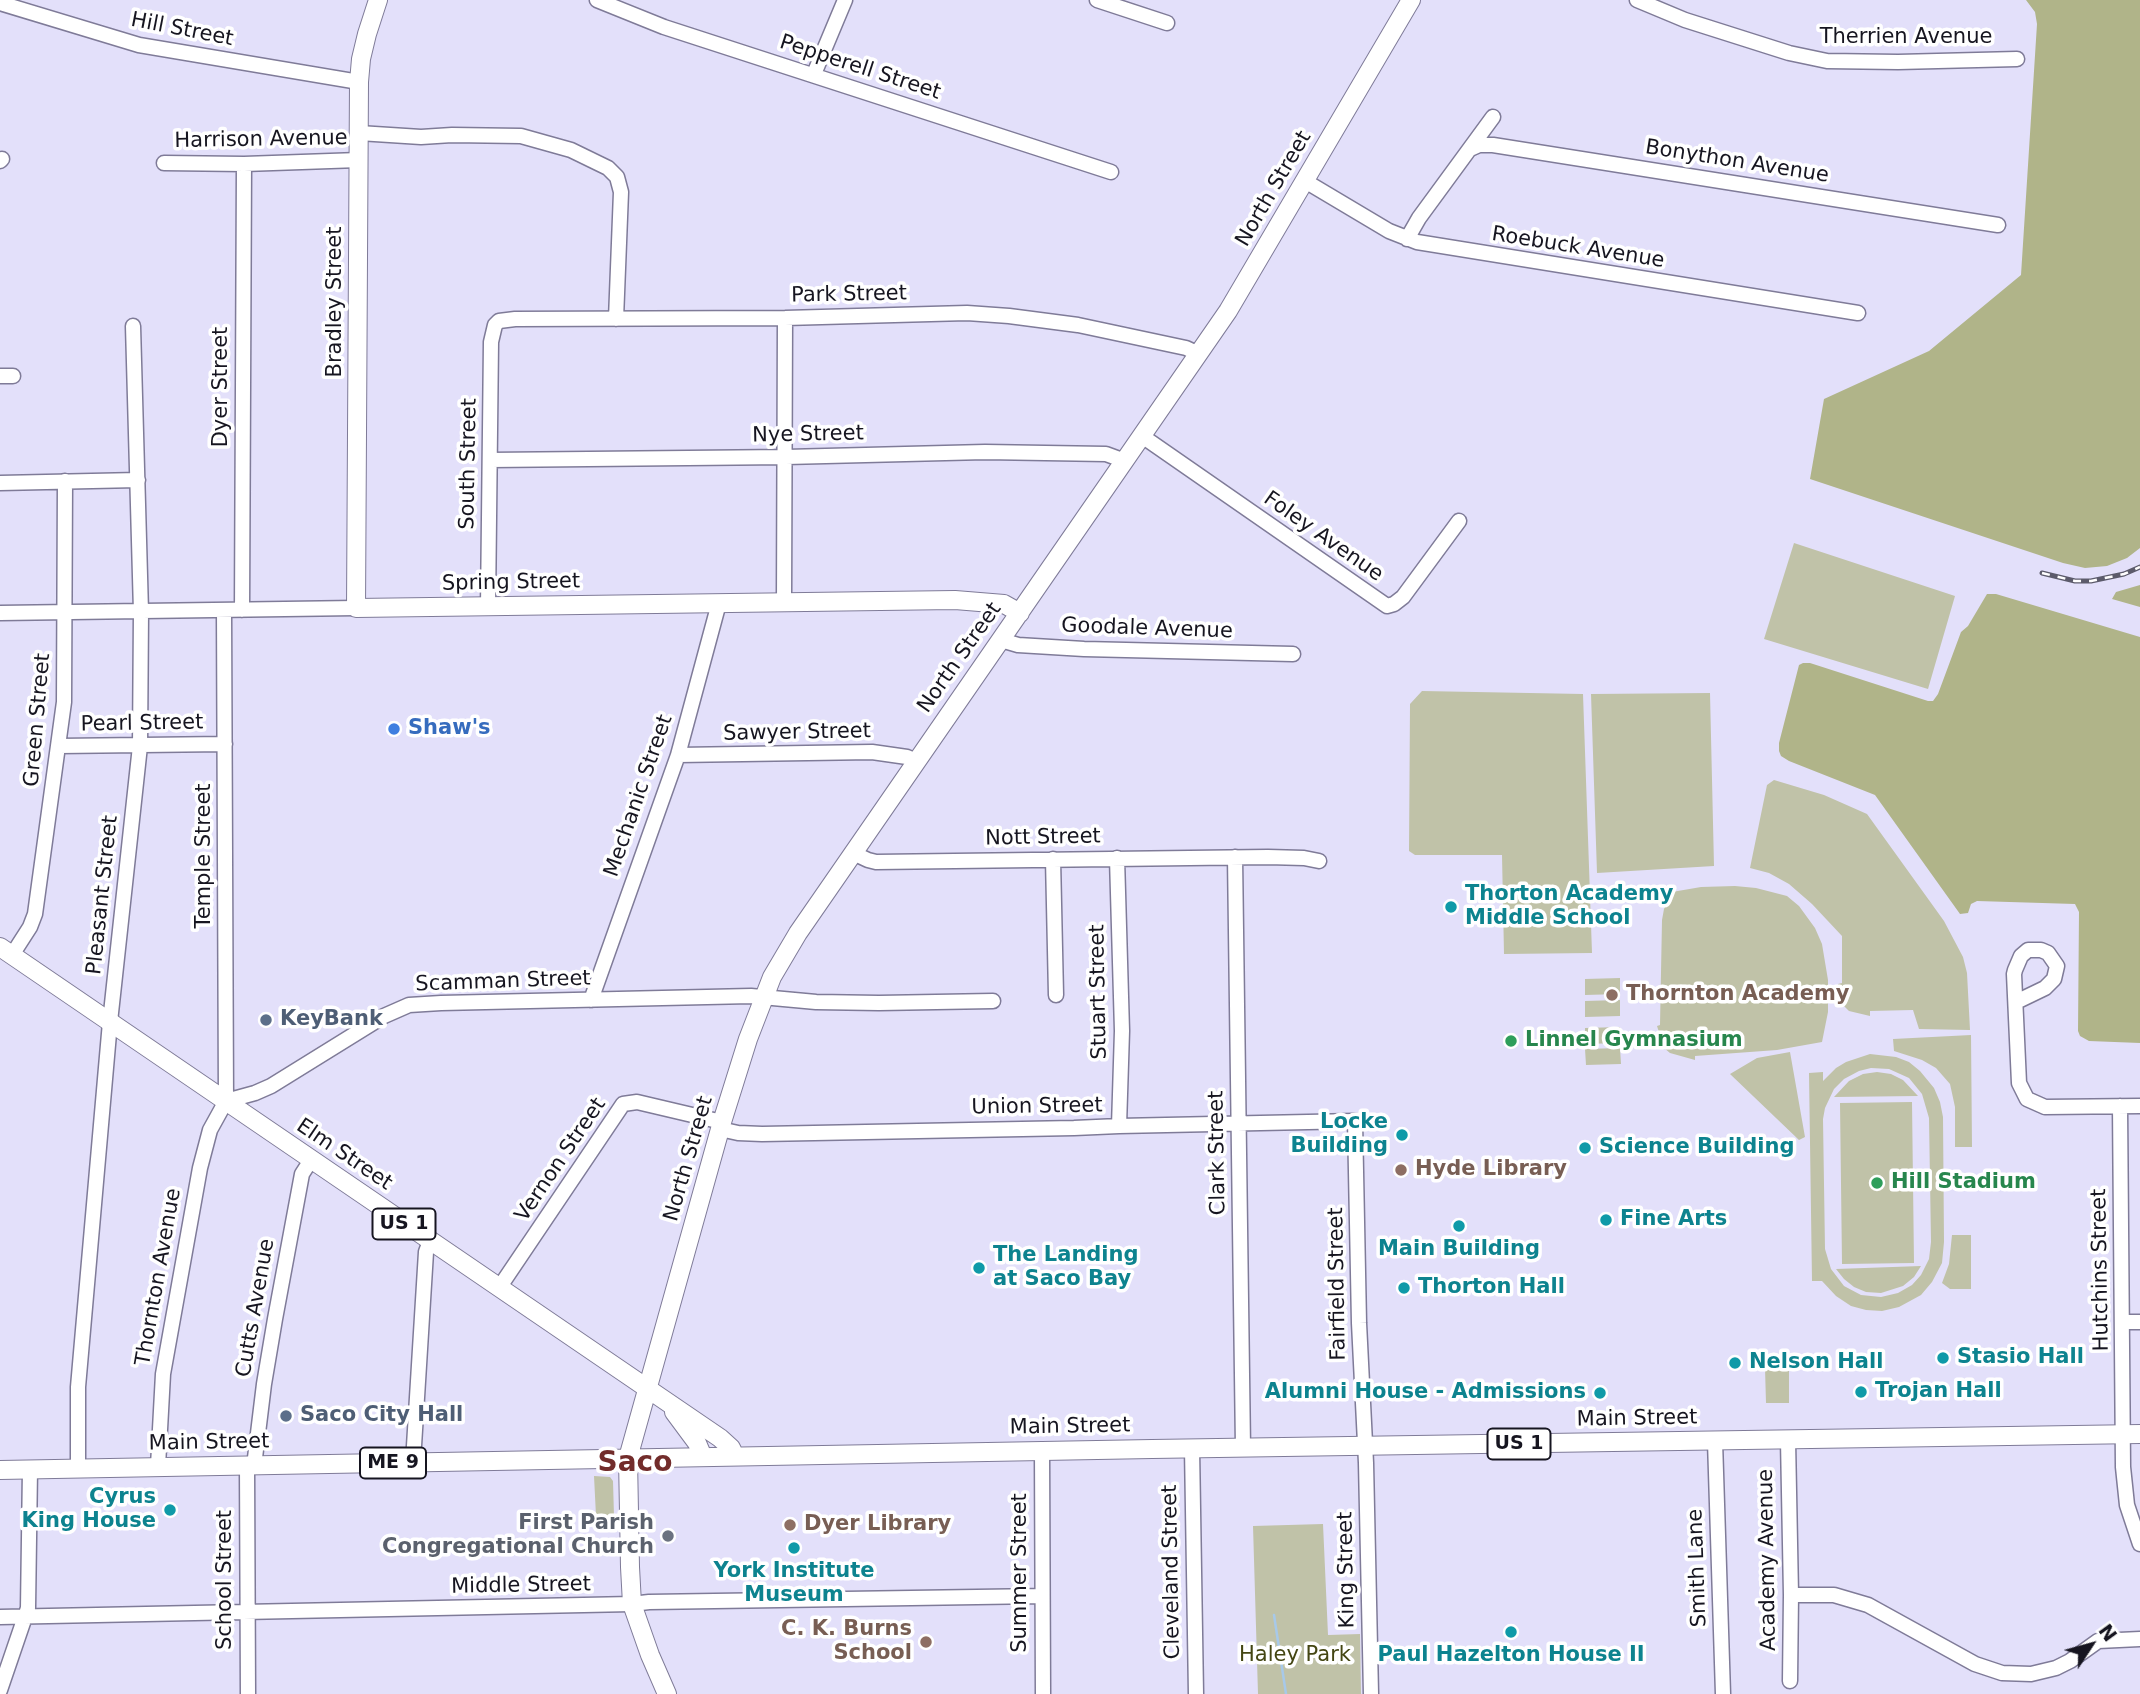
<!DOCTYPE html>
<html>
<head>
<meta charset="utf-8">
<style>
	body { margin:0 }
	#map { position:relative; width:2140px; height:1694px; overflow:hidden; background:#e3e0fa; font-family:"DejaVu Sans",sans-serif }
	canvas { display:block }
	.north { position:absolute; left:2056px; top:1610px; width:70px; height:70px; -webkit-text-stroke:5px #fff; paint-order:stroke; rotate:54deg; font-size:19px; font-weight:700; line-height:28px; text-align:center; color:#161520 }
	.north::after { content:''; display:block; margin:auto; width:24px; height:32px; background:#161520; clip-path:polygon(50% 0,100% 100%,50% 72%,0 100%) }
</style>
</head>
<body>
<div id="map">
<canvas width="2140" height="1694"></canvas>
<div class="north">N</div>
</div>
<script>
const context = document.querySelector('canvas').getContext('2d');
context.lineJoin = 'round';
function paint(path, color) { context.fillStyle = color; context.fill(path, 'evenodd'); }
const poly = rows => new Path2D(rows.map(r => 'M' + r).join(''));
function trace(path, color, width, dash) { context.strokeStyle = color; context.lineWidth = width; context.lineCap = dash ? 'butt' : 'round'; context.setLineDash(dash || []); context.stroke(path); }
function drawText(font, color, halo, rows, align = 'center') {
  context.font = font + ' "DejaVu Sans",sans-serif'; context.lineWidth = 7; context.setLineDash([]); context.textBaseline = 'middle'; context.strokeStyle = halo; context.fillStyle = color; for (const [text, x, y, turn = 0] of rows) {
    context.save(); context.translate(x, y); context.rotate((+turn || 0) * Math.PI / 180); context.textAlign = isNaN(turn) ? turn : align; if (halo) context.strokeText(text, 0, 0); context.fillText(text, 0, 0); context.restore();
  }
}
paint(poly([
	[1794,543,1955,596,1928,689,1764,639],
	[1422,691,1583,694,1592,953,1504,954,1502,855,1415,855,1409,851,1410,704],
	[1710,693,1714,866,1597,873,1591,694],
	[1774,780,1824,795,1867,814,1944,921,1963,957,1967,973,1970,1030,1919,1029,1913,1010,1870,1011,1870,1016,1849,1011,1842,1004,1838,984,1842,983,1842,936,1812,904,1789,884,1769,873,1750,868,1767,785],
	[1735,886,1756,888,1787,896,1799,906,1815,928,1822,944,1828,980,1828,1012,1822,1042,1777,1050,1695,1056,1695,1060,1670,1053,1664,1048,1657,1026,1660,1025,1662,920,1664,909,1672,892,1701,887],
	[1620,978,1620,994,1585,995,1585,979],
	[1620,1000,1620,1016,1585,1017,1585,1001],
	[1620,1027,1621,1043,1585,1044,1585,1028],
	[1971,1035,1972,1147,1955,1147,1955,1107,1950,1084,1936,1068,1922,1060,1894,1051,1893,1039],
	[1620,1048,1621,1064,1586,1065,1585,1049],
	[1790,1052,1805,1137,1799,1140,1730,1074,1757,1058],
	[1870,1054,1896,1057,1909,1062,1920,1071,1934,1088,1940,1102,1943,1117,1944,1242,1942,1263,1932,1282,1921,1295,1899,1307,1882,1311,1866,1310,1851,1306,1836,1296,1822,1281,1812,1281,1809,1073,1823,1072,1823,1081,1836,1068,1846,1062],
	[1871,1068,1889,1069,1909,1078,1922,1094,1929,1118,1931,1242,1929,1259,1921,1275,1912,1285,1898,1293,1881,1297,1861,1295,1844,1286,1831,1269,1825,1249,1823,1119,1825,1108,1834,1089,1844,1079,1859,1071],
	[1877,1072,1891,1074,1903,1080,1918,1096,1834,1097,1849,1081,1863,1074],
	[1912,1102,1914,1263,1842,1264,1840,1103],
	[1952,1235,1971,1235,1971,1289,1950,1289,1942,1283,1949,1264],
	[1921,1266,1914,1277,1903,1286,1881,1293,1866,1292,1854,1287,1844,1279,1836,1269],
	[1765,1368,1789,1368,1789,1403,1766,1403],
	[594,1476,610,1477,613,1481,614,1516,596,1516],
	[1323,1524,1328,1635,1360,1634,1361,1694,1258,1694,1253,1526]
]), '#c0c2a8');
paint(poly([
	[2026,0,2140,0,2140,548,2127,558,2107,566,2085,568,2063,563,1810,479,1824,399,1929,351,2021,275,2037,24,2035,12],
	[2140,585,2140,607,2112,599,2116,592],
	[1987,594,1996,594,2140,637,2140,1043,2089,1041,2080,1036,2078,1031,2079,912,2075,904,1977,901,1971,904,1968,913,1960,914,1875,795,1789,761,1781,756,1779,751,1779,743,1799,665,1803,663,1810,663,1928,701,1933,701,1938,694,1961,632,1968,626]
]), '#b0b489');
trace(poly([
	[1274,1615,1286,1694]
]), '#a7c9e9', 2.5);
const minor = poly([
	[597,0,664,27,1111,172],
	[1097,0,1167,23],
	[1637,0,1685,20,1789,53,1827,61,1898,62,2017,59],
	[0,3,139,45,359,82],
	[814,74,845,0],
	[359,133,421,137,452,135,521,136,571,150,608,168,617,177,621,192,616,319],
	[1470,149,1479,145,1493,145,1998,225],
	[0,161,2,159],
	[164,163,244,164,359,160],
	[1305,181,1389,231,1417,242,1858,313],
	[1407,239,1419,218,1493,117],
	[0,376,13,376],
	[1142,436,1387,606,1394,604,1403,597,1459,521],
	[490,460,786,457,985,452,1106,454,1125,461],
	[0,483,138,480],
	[784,601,785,318],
	[488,606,491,342,495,325,499,321,515,319,785,318,967,313,1009,316,1078,325,1186,348,1199,354],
	[224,610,226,1101],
	[242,610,244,164],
	[0,613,356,608],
	[1001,640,1018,645,1084,649,1293,654],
	[59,746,225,744],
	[678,755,872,752,907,757,916,761],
	[853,853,868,860,876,862,1268,857,1304,858,1319,861],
	[1235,857,1243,1448],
	[1117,858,1122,1031,1119,1126],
	[1053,859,1056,995],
	[12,955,30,927,35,914,64,702,65,481],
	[591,1000,678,755,719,603],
	[2016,1002,2045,988,2054,979,2057,966,2048,953,2041,950,2028,950,2021,956,2015,970,2014,974,2019,1083,2027,1099,2045,1107,2140,1106],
	[226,1101,255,1093,271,1086,384,1016,409,1005,441,1003,751,996,816,1002,879,1003,993,1001],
	[2120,1106,2123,1467,2127,1505,2140,1544],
	[720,1129,738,1133,762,1134,1074,1128,1119,1126,1355,1121,1359,1323,1366,1463,1371,1694],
	[499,1288,623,1104,637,1102,722,1122],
	[2122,1322,2140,1322],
	[1788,1440,1791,1595,1790,1681],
	[1715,1441,1723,1694],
	[1192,1448,1196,1694],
	[1042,1451,1043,1694],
	[413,1462,426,1252,430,1241],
	[158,1466,163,1374,200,1168,210,1130,226,1101],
	[247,1466,248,1694],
	[254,1466,264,1384,275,1319,302,1174,311,1160],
	[78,1468,78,1387,110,1022,140,746,141,612,133,326],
	[1791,1595,1834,1595,1868,1605,1975,1664,2002,1673,2031,1674,2056,1668,2070,1661,2098,1641,2140,1639],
	[0,1617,632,1604,649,1602,1042,1596],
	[0,1690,28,1608,30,1469]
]);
const major = poly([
	[378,0,367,34,361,59,359,82,356,608,955,600,1004,604,1020,613],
	[0,947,720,1438,731,1448,735,1456],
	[674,1412,697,1443,703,1457],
	[0,1470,1152,1449,2140,1434],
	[667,1694,650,1655,632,1604,630,1567,628,1458,722,1122,748,1039,772,977,798,933,1228,311,1411,0]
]);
trace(minor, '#7f7b98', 17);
trace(major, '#7f7b98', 20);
trace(minor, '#fff', 14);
trace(major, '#fff', 18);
const rail = poly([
	[2042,573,2075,581,2091,581,2124,574,2140,567]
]);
trace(rail, '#5c5b6b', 5);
trace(rail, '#fff', 2.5, [8]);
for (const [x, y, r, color] of [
	[394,729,7,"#3f7fe0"],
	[1451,907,7,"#0f9aa8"],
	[1612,995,7,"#8d6e63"],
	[266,1020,7,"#5c6f8a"],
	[1511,1041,7,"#2e9e5b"],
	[1402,1135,7,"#0f9aa8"],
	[1585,1148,7,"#0f9aa8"],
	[1401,1170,7,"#8d6e63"],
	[1877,1183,7,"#2e9e5b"],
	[1606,1220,7,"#0f9aa8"],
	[1459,1226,7,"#0f9aa8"],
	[979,1268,7,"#0f9aa8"],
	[1404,1288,7,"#0f9aa8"],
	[1943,1358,7,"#0f9aa8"],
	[1735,1363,7,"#0f9aa8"],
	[1861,1392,7,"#0f9aa8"],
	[1600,1393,7,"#0f9aa8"],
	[286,1416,7,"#5c6f8a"],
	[170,1510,7,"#0f9aa8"],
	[790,1525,7,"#8d6e63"],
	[668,1536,7,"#6b7280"],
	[794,1548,7,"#0f9aa8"],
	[1511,1632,7,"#0f9aa8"],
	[926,1642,7,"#8d6e63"]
]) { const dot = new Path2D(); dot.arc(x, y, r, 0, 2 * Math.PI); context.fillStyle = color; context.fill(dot); trace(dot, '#fff', 2.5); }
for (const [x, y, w] of [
	[404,1224,63],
	[1519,1444,63],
	[393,1463,66]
]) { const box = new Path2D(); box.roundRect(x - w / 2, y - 15.5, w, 31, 5); context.fillStyle = '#fff'; context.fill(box); trace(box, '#161520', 2); }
drawText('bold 19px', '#161520', null, [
	["US 1",404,1224],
	["US 1",1519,1444],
	["ME 9",393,1463]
]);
drawText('21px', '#161520', '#fff', [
	["Hill Street",182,30,11],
	["Therrien Avenue",1906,38],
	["Pepperell Street",860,68,18],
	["Harrison Avenue",261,140,-1],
	["Bonython Avenue",1737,162,9],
	["North Street",1274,189,-60],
	["Roebuck Avenue",1578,248,9],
	["Park Street",849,295,-1],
	["Bradley Street",336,302,-90],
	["Dyer Street",222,387,-90],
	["Nye Street",808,435,-1],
	["South Street",469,464,-89],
	["Foley Avenue",1323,537,35],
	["Spring Street",511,583,-1],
	["Goodale Avenue",1147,629,2],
	["North Street",960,658,-55],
	["Green Street",38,720,-85],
	["Pearl Street",142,724,-1],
	["Sawyer Street",797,733,-1],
	["Mechanic Street",639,796,-71],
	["Nott Street",1043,838,-1],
	["Temple Street",205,856,-90],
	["Pleasant Street",103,895,-84],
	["Scamman Street",503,982,-2],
	["Stuart Street",1099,992,-91],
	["Union Street",1037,1107,-1],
	["Clark Street",1218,1153,-91],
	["Elm Street",344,1155,34],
	["North Street",689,1159,-74],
	["Vernon Street",561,1160,-56],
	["Hutchins Street",2101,1270,-91],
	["Thornton Avenue",159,1277,-80],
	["Fairfield Street",1338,1284,-91],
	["Cutts Avenue",256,1308,-80],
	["Main Street",1637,1419,-1],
	["Main Street",1070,1427,-1],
	["Main Street",209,1443,-1],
	["Academy Avenue",1768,1560,-91],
	["Smith Lane",1698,1568,-92],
	["King Street",1347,1570,-91],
	["Cleveland Street",1172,1572,-91],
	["Summer Street",1021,1573,-90],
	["School Street",226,1580,-90],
	["Middle Street",521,1586,-1]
]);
drawText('bold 21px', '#366cbe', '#fff', [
	["Shaw's",408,729]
], 'left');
drawText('bold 21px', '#0d838f', '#fff', [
	["Thorton Academy",1465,895],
	["Middle School",1465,919],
	["Locke",1388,1123,"right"],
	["Building",1388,1147,"right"],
	["Science Building",1599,1148],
	["Fine Arts",1620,1220],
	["Main Building",1459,1250,"center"],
	["The Landing",993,1256],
	["at Saco Bay",993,1280],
	["Thorton Hall",1418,1288],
	["Stasio Hall",1957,1358],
	["Nelson Hall",1749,1363],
	["Trojan Hall",1875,1392],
	["Alumni House - Admissions",1586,1393,"right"],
	["Cyrus",156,1498,"right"],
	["King House",156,1522,"right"],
	["York Institute",794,1572,"center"],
	["Museum",794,1596,"center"],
	["Paul Hazelton House II",1511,1656,"center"]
], 'left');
drawText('bold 21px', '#785e54', '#fff', [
	["Thornton Academy",1626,995],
	["Hyde Library",1415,1170],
	["Dyer Library",804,1525],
	["C. K. Burns",912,1630,"right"],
	["School",912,1654,"right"]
], 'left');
drawText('bold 21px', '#4e5e75', '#fff', [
	["KeyBank",280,1020],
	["Saco City Hall",300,1416]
], 'left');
drawText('bold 21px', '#27864d', '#fff', [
	["Linnel Gymnasium",1525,1041],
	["Hill Stadium",1891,1183]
], 'left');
drawText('bold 21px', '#5b616d', '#fff', [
	["First Parish",654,1524],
	["Congregational Church",654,1548]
], 'right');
drawText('21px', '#444613', '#fff', [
	["Haley Park",1295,1656]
]);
drawText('bold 28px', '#722c2b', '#fff', [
	["Saco",635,1464]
]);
</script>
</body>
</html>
